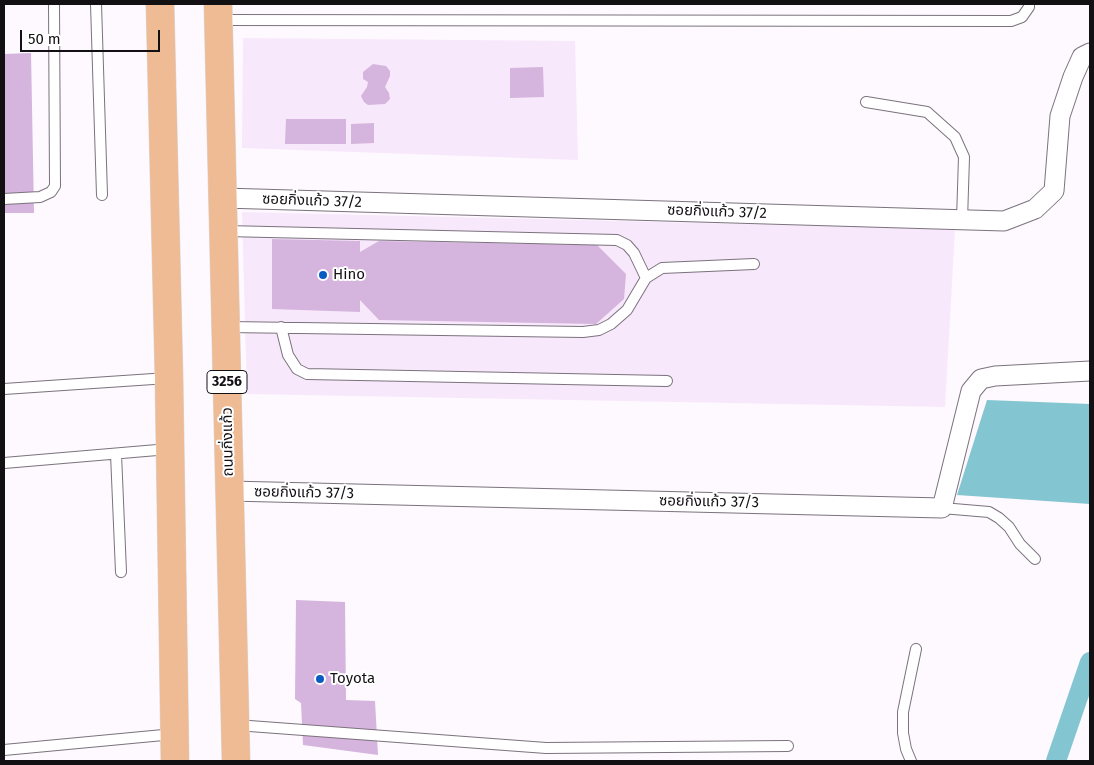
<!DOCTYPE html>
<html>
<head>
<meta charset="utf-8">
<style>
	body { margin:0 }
	#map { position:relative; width:1094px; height:765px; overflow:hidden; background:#fdf9fe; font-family:"Fira Sans",sans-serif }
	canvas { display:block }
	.frame { position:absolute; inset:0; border:5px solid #131014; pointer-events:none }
	.scale { position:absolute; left:20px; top:30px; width:140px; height:22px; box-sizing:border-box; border:2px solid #131014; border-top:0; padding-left:6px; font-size:15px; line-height:18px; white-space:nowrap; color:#131014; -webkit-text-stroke:4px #fff; paint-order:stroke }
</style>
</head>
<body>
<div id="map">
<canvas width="1094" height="765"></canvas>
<div class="frame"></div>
<div class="scale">50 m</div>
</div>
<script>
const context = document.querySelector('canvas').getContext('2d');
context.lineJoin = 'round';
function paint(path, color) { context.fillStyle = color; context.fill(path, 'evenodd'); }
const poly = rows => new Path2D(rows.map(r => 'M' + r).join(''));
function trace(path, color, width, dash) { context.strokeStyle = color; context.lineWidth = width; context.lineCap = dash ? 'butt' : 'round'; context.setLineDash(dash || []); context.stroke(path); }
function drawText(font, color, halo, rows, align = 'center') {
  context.font = font + ' "Fira Sans","Noto Sans Thai",sans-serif'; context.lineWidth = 4; context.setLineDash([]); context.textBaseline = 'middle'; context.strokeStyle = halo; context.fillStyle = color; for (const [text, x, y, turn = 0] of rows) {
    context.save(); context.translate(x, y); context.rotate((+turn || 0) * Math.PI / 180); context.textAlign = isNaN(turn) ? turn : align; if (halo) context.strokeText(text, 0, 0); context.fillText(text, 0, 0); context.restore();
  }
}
paint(poly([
	[243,38,575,41,578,160,242,148],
	[242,212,955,229,945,407,247,394]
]), '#f8e8fb');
paint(poly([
	[987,400,1090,404,1090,504,957,495]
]), '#84c5d2');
trace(poly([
	[1056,761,1090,662]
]), '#84c5d2', 20);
paint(poly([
	[31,53,34,213,4,213,4,54],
	[373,64,386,66,390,71,390,76,385,87,389,93,390,99,385,104,368,105,364,102,361,96,367,87,368,82,363,79,363,72],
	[543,67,544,97,510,98,510,68],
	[286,119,346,119,346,144,285,144],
	[374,123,374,143,351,144,351,124],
	[272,239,360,241,360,252,379,241,597,245,626,274,624,299,596,324,379,320,360,300,360,312,272,309],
	[296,600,345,602,346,700,375,701,378,755,303,745,301,703,295,699]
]), '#d5b4de');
const service = poly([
	[96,4,102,195],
	[220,20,1011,21,1022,17,1029,7,1029,4],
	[866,102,927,112,955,137,964,157,962,220],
	[4,199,40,197,51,192,55,186,54,4],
	[225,231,617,240,627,245,634,253,646,278],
	[228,327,583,332,599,330,611,324,627,310,646,278,662,268,754,264],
	[281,327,288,355,297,369,307,374,667,381],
	[4,389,168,378],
	[116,454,121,572],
	[4,463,169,449],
	[942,508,989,512,999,518,1009,527,1020,544,1035,559],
	[236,725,546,748,788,746],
	[4,750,174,734],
	[911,761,906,749,903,733,903,712,916,649]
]);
const minor = poly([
	[223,198,1004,221,1035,209,1054,191,1060,116,1073,77,1082,57,1090,53],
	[229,491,942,508,971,391,981,379,995,376,1090,371]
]);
const primary = poly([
	[160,4,169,378,175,761],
	[218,4,236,761]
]);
trace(service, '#7b727d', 12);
trace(minor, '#7b727d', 21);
trace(primary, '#d9d9d9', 29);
trace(service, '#fff', 10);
trace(minor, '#fff', 19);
trace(primary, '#efbb94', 28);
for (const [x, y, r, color] of [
	[323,275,5,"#095bc4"],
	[320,679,5,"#095bc4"]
]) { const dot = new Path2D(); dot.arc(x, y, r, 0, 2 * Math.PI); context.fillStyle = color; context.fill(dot); trace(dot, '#fff', 2); }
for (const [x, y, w] of [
	[227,382,40]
]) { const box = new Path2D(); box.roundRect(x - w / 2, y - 11.5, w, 23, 4); context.fillStyle = '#fff'; context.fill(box); trace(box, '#131014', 1); }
drawText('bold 14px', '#131014', null, [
	["3256",227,382]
]);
drawText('15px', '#131014', '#fff', [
	["ซอยกิ่งแก้ว 37/2",312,201,2],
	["ซอยกิ่งแก้ว 37/2",717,212,2],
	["ถนนกิ่งแก้ว",228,442,-91],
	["ซอยกิ่งแก้ว 37/3",304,493,1],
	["ซอยกิ่งแก้ว 37/3",709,502,1]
]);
drawText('15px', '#131014', '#fff', [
	["Hino",333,275],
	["Toyota",330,679]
], 'left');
</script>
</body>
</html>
